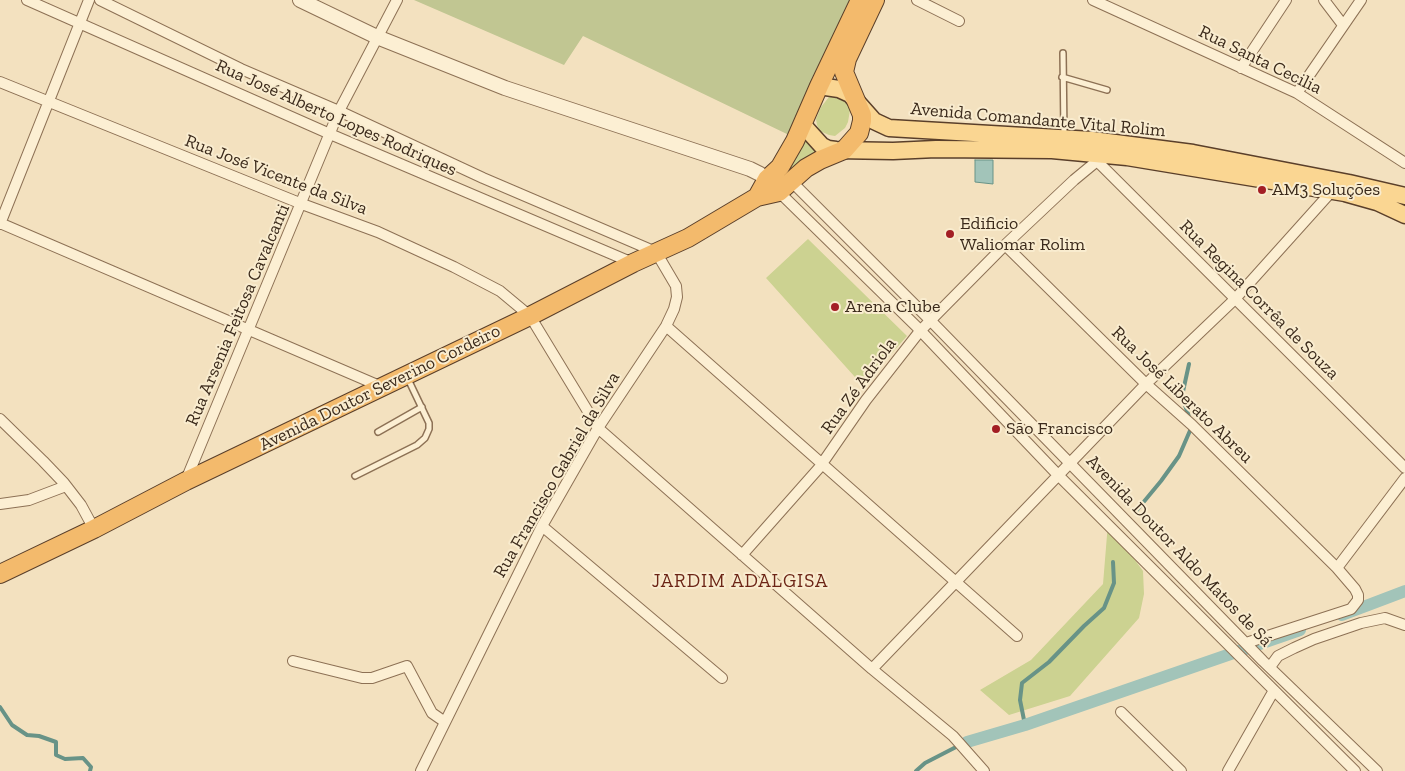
<!DOCTYPE html>
<html>
<head>
<meta charset="utf-8">
<style>
	body { margin:0 }
	canvas { display:block; background:#f3e1bf }
</style>
</head>
<body>
<canvas width="1405" height="771"></canvas>
<script>
const context = document.querySelector('canvas').getContext('2d');
context.lineJoin = 'round';
function paint(path, color) { context.fillStyle = color; context.fill(path, 'evenodd'); }
const poly = rows => new Path2D(rows.map(r => 'M' + r).join(''));
function trace(path, color, width, dash) { context.strokeStyle = color; context.lineWidth = width; context.lineCap = dash ? 'butt' : 'round'; context.setLineDash(dash || []); context.stroke(path); }
function drawText(font, color, halo, rows, align = 'center') {
  context.font = font + ' "Zilla Slab",serif'; context.lineWidth = 4; context.setLineDash([]); context.textBaseline = 'middle'; context.strokeStyle = halo; context.fillStyle = color; for (const [text, x, y, turn = 0] of rows) {
    context.save(); context.translate(x, y); context.rotate((+turn || 0) * Math.PI / 180); context.textAlign = isNaN(turn) ? turn : align; if (halo) context.strokeText(text, 0, 0); context.fillText(text, 0, 0); context.restore();
  }
}
paint(poly([
	[834,94,841,95,850,104,850,110,848,122,845,128,835,136,829,135,820,131,817,125,816,119,821,107,829,97],
	[805,138,821,151,784,177],
	[808,239,907,336,863,386,766,278],
	[1108,523,1143,571,1144,594,1139,618,1070,696,1009,715,980,690,1031,660,1103,584]
]), '#ccd291');
paint(poly([
	[414,0,857,0,789,135,583,36,564,65]
]), '#c1c692');
const water = poly([
	[975,160,993,160,993,184,975,182,975,160]
]);
paint(water, '#a2c4b9');
trace(water, '#689387', 1);
trace(poly([
	[1189,364,1182,396,1190,420],
	[1137,510,1161,481,1179,456,1192,426],
	[0,707,12,725,27,735,39,736,56,742,56,755,65,759,83,758,91,767,90,771],
	[1025,725,1020,700,1022,683,1049,662,1084,626,1104,608,1114,583,1113,562],
	[916,771,925,763,958,746]
]), '#689387', 4);
trace(poly([
	[1342,615,1405,591],
	[967,742,1025,725,1300,630]
]), '#a2c4b9', 12);
const service = poly([
	[1063,53,1064,135],
	[1062,77,1107,90],
	[378,432,422,407],
	[355,476,417,445,425,438,429,429,429,423,408,379]
]);
const minor = poly([
	[27,0,330,134,633,263],
	[100,0,241,69,339,111,483,178,656,252,676,286,677,297,674,309,666,326,598,428,542,526,421,771],
	[917,0,959,21],
	[1093,0,1297,93,1405,163],
	[1324,0,1343,25],
	[1241,68,1286,0],
	[0,82,302,204,378,232,454,267,500,291,530,316,598,428,872,669,953,736,984,771],
	[1297,93,1361,0],
	[1092,156,1405,468],
	[792,182,930,320,1263,661,1377,771],
	[779,192,917,327,1058,475,1355,771],
	[0,223,382,387],
	[0,224,89,0],
	[1005,245,1146,384,1192,425,1337,568,1355,589,1358,595,1358,600,1351,609,1246,643],
	[666,326,1017,636],
	[0,419,43,461,64,483,81,505,94,529],
	[186,480,339,111,397,0],
	[0,504,29,500,66,486],
	[542,526,722,678],
	[742,555,819,468,866,400,920,331,1005,245,1074,180,1097,161],
	[1337,568,1405,478],
	[293,661,362,678,372,678,407,666,432,713,445,722],
	[1270,667,1278,656,1294,648,1314,639,1361,623,1385,618,1405,625],
	[872,669,1146,384,1235,299,1332,191],
	[1121,712,1181,771],
	[1228,771,1273,692]
]);
const tertiary = poly([
	[300,0,377,37,505,88,750,169,760,174,773,185]
]);
const primary = poly([
	[819,86,839,89,850,94,874,121,889,128,1092,140,1193,153,1349,183,1405,196],
	[803,125,822,146,828,149,836,150,893,151,936,149,1052,150,1127,157,1345,193,1377,202,1405,215]
]);
const trunk = poly([
	[757,197,767,179,780,167,795,141,819,86,860,0],
	[0,574,94,529,186,481,530,316,633,263,688,238,757,197,779,192,806,168,820,160,844,150,859,133,862,121,862,115,844,72,847,59,875,0]
]);
trace(service, '#8d7155', 8);
trace(minor, '#8d7155', 12);
trace(tertiary, '#8d7155', 16);
trace(primary, '#5a3f2a', 19);
trace(trunk, '#5a3f2a', 20);
trace(service, '#fcefd3', 5);
trace(minor, '#fcefd3', 10);
trace(tertiary, '#fcefd3', 14);
trace(primary, '#fad692', 16);
trace(trunk, '#f3ba6c', 18);
for (const [x, y, r, color] of [
	[1262,190,5,"#a31e24"],
	[950,234,5,"#a31e24"],
	[835,307,5,"#a31e24"],
	[996,429,5,"#a31e24"]
]) { const dot = new Path2D(); dot.arc(x, y, r, 0, 2 * Math.PI); context.fillStyle = color; context.fill(dot); trace(dot, '#f9eccf', 2); }
drawText('18px', '#3b2a1b', '#f9eccf', [
	["Rua Santa Cecilia",1260,60,26],
	["Rua José Alberto Lopes Rodriques",336,118,24],
	["Avenida Comandante Vital Rolim",1038,120,5],
	["Rua José Vicente da Silva",276,175,21],
	["Rua Regina Corrêa de Souza",1259,300,45],
	["Rua Arsenia Feitosa Cavalcanti",238,315,-67],
	["Rua Zé Adriola",859,386,-54],
	["Avenida Doutor Severino Cordeiro",380,388,-26],
	["Rua José Liberato Abreu",1182,395,44],
	["Rua Francisco Gabriel da Silva",557,475,-60],
	["Avenida Doutor Aldo Matos de Sá",1179,551,46]
]);
drawText('18px', '#3b2a1b', '#f9eccf', [
	["AM3 Soluções",1272,190],
	["Edificio",960,224],
	["Waliomar Rolim",960,245],
	["Arena Clube",845,307],
	["São Francisco",1006,429]
], 'left');
context.letterSpacing = '1px';
drawText('19px', '#6c2516', '#f9eccf', [
	["JARDIM ADALGISA",740,582]
]);
context.letterSpacing = '0px';
</script>
</body>
</html>
